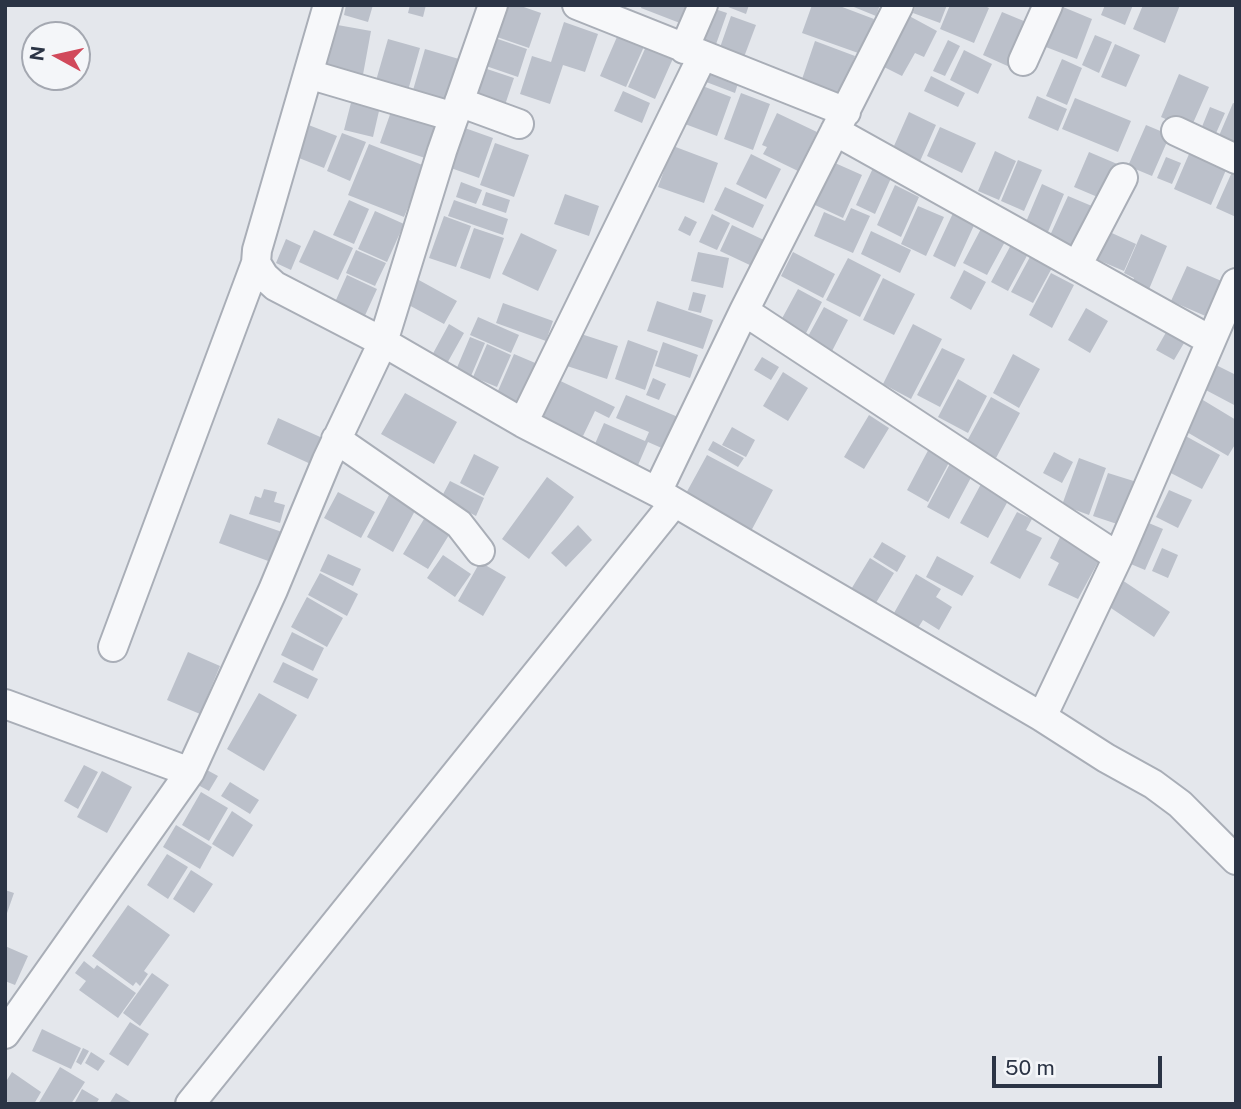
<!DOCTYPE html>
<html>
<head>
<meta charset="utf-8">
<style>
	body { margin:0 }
	#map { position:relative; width:1241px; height:1109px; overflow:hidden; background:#e4e7ec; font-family:"Public Sans",sans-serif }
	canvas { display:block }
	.frame { position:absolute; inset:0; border:7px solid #2b3445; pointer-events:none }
	.north { position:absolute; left:21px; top:21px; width:70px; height:70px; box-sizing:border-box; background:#f4f6f9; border:2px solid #a4a8b1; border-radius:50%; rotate:278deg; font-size:19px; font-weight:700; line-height:28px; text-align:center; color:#2b3445 }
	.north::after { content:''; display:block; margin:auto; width:24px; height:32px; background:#d1495b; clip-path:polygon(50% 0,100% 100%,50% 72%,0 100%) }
	.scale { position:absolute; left:992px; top:1056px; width:170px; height:32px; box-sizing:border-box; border:4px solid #2b3445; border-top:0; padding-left:9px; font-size:21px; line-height:24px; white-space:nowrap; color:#2b3445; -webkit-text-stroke:5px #f4f6f9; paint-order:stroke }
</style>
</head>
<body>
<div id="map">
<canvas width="1241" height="1109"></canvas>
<div class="frame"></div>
<div class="north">N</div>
<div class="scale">50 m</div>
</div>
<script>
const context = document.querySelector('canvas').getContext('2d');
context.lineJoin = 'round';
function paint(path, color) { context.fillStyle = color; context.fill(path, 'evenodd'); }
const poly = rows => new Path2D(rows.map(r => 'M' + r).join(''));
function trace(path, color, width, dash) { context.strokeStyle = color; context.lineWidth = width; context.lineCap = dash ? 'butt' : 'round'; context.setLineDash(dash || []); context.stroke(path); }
paint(poly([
	[346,5,373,5,368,22,344,15],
	[410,5,426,5,423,17,408,13],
	[507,5,518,5,541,13,529,48,497,37],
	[642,5,693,5,685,25,641,8],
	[723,5,749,5,746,14],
	[812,5,837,5,874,19,861,54,802,33],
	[849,5,880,5,876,16],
	[916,5,947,5,940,23,913,13],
	[950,5,983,5,989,8,974,43,940,29],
	[1105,5,1133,5,1125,25,1101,15],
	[1143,5,1180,5,1165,43,1133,29],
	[709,7,727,13,714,50,696,44],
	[1063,7,1092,19,1077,59,1038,44,1052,9,1061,13],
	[900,11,937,31,924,57,915,53,902,76,874,62],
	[1002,12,1031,24,1012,68,983,55],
	[731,16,756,25,741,65,717,56],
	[564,22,598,34,585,72,563,65,550,104,520,94,532,56,551,62],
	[332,24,371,31,362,80,323,73],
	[620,30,646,42,626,87,600,76],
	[1095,35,1112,42,1099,73,1082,65],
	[495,38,527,49,518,77,486,66],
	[388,39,420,48,407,94,375,84],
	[948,40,960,46,945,76,933,71],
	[815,41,855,56,839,99,800,85],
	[648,42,675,54,655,99,628,87],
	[1115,44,1140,55,1126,87,1101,77],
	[425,49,459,59,445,107,411,97],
	[964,50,992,64,978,94,950,80],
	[1062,59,1082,68,1067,105,1046,96],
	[707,65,740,77,735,93,701,80],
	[484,68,514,78,503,111,473,101],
	[1179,74,1209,87,1190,130,1161,117],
	[931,76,965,93,958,107,924,91],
	[700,85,731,97,717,136,685,124],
	[354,91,382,98,373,137,344,130],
	[623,91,650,103,642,123,614,111],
	[741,93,770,104,753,150,724,139],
	[1037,96,1067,109,1058,131,1028,118],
	[1075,98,1131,121,1118,152,1062,129],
	[1233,103,1236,104,1236,154,1215,145],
	[393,106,437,122,425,158,380,143],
	[1210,107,1225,113,1213,140,1199,134],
	[909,112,936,125,917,168,890,155],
	[777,113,817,132,798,171,763,154,767,147,762,145],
	[306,124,337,136,324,168,294,156],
	[1146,125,1170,135,1152,176,1128,166],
	[462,127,493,138,479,178,448,167],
	[940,127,976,143,962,173,927,156],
	[342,133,366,142,350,181,327,171],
	[495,143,529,155,514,197,480,185],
	[369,144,425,166,404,217,348,195],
	[673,146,718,163,704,203,658,187],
	[1192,147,1229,163,1211,205,1174,189],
	[995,151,1016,161,999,200,978,191],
	[1089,152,1122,166,1107,201,1074,187],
	[751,154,781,169,766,199,736,184],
	[1166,157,1181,163,1172,184,1157,178],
	[1018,160,1042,170,1024,211,1001,201],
	[835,163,862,175,843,218,815,205],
	[1236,163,1236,217,1216,208],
	[873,168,892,176,875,214,856,205],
	[461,182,482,190,476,204,456,197],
	[1042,184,1064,194,1045,239,1023,229],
	[895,185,919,197,901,237,877,225],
	[725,187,764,205,753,228,714,210],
	[486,192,510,200,506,213,482,205],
	[565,194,599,206,589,236,554,224],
	[1068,196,1099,209,1080,256,1047,242],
	[349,200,369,209,354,244,333,235],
	[454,200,508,219,503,235,448,216],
	[918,206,944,217,926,256,901,244],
	[851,208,870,216,853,253,814,236,824,212,845,221],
	[375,211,404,224,387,262,358,249],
	[954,211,976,221,955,267,933,256],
	[712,214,730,223,717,250,699,242],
	[444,216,471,226,456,267,429,258],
	[685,216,697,222,690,236,678,230],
	[732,225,766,241,754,267,720,251],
	[983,225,1007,238,987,275,963,263],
	[474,228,504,238,490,279,460,268],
	[1103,229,1136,244,1124,271,1091,257],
	[314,230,353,248,338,280,299,262],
	[871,231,911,250,900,273,861,254],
	[521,233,557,250,538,291,502,274],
	[1141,234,1167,246,1147,294,1130,286,1134,278,1124,273],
	[286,239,301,246,291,270,276,263],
	[1012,243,1029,252,1008,291,991,282],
	[356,250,386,263,375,286,346,273],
	[698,252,729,258,723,288,691,281],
	[793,252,835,274,823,298,781,276],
	[1031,255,1053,266,1033,303,1011,292],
	[848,258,881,275,860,317,826,300],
	[1187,266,1226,283,1210,318,1171,301],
	[964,270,986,282,971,310,950,298],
	[1051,273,1074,285,1052,328,1029,315],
	[347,275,377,289,362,322,332,309],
	[883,278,915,294,894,335,863,320],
	[417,279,457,301,444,324,405,303],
	[798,289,822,302,804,337,779,324],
	[693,292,706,295,701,313,688,310],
	[657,301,713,320,703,349,647,331],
	[503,303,553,321,546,341,496,323],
	[824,307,848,320,831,353,806,340],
	[1086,308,1108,321,1090,353,1068,340],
	[478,317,519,335,511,353,470,335],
	[449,324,464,333,445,367,430,359],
	[913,324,942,339,911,399,883,384],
	[1169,327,1187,338,1174,360,1156,350],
	[578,333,618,346,607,379,567,366],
	[470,337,485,343,471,376,456,370],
	[628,340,658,351,645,390,615,379],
	[663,342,698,355,690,378,655,366],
	[487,344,511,355,497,387,473,377],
	[942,348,965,359,940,407,917,395],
	[514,354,540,365,520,411,494,400],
	[1013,354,1040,369,1019,408,993,393],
	[762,357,779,367,771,380,754,370],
	[1214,364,1236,375,1236,406,1202,388],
	[783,372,808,388,788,421,763,406],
	[550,376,615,407,609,418,595,411,583,436,533,412],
	[653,378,666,384,659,400,646,395],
	[958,379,987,396,968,433,938,417],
	[405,393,457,422,434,464,381,434],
	[626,395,678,417,664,449,648,442,635,472,591,453,604,423,645,441,649,432,616,418],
	[991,397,1020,413,996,458,966,443],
	[1198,397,1236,420,1236,443,1228,456,1180,428],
	[869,415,889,428,864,469,844,457],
	[278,418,327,440,315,466,267,444],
	[732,427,755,440,746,457,722,445],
	[1182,434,1220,455,1202,489,1163,469],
	[713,441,744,458,738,467,708,450],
	[932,443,953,455,928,502,907,490],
	[1054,452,1073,462,1062,483,1043,473],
	[474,454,499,467,484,496,460,483],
	[707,455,773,490,750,533,684,497],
	[953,458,975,470,949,519,927,507],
	[1079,458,1106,468,1089,515,1062,505],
	[1108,473,1140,483,1126,527,1093,516],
	[547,477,574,497,529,559,502,539],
	[450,481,484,498,476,516,441,498],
	[981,484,1009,499,988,538,960,523],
	[264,489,277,492,274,502,285,505,280,523,249,514,255,496,261,498],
	[1169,490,1192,500,1178,528,1156,517],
	[338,492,375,512,361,538,324,518],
	[390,493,417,507,393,552,367,537],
	[1017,512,1032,519,1026,530,1042,538,1020,579,990,563],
	[230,514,282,532,271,562,219,543],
	[424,519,449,535,428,569,403,554],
	[1144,521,1163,529,1145,570,1126,562],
	[578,525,592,540,566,567,551,553],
	[1062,533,1103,553,1078,599,1048,585,1059,563,1050,558],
	[882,542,906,556,897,572,873,557],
	[1162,548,1178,555,1168,578,1152,571],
	[328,554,361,569,353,586,320,571],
	[443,555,471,574,455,597,427,578],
	[937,556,974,576,962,596,926,577],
	[870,558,894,573,871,611,847,596],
	[480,562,506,577,483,616,458,601],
	[320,573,358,594,347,616,308,595],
	[916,574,941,589,936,597,952,607,939,630,923,620,918,628,894,613],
	[1122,580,1170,612,1154,637,1105,604],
	[307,597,343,618,327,647,291,627],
	[292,632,324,648,313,671,281,655],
	[188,652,220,666,200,714,167,700],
	[283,662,318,679,308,699,273,682],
	[259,693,297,715,264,771,227,749],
	[84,765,98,772,78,809,64,801],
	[207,770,218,776,209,791,198,785],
	[102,771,132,787,107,833,77,817],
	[230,782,259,800,250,814,221,796],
	[201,792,228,808,209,841,182,825],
	[232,811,253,825,233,857,212,844],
	[176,825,212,847,200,869,163,847],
	[167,854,188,867,168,899,147,885],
	[191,870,213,884,194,913,173,899],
	[5,890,14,893,6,916,5,916],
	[128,905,170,935,144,971,148,974,140,986,136,982,133,986,92,956],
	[5,946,28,956,15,985,5,981],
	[84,961,94,969,97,965,136,993,118,1018,79,990,86,981,75,973],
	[152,973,169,985,140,1026,123,1013],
	[130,1022,149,1034,128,1066,109,1054],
	[42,1029,81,1048,71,1069,32,1051],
	[83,1048,89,1051,81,1065,76,1062],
	[91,1052,105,1061,98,1071,85,1063],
	[60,1067,85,1082,71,1104,38,1104],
	[12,1072,41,1092,34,1104,11,1104,5,1100,5,1083],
	[82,1089,99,1099,96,1104,74,1104],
	[116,1093,134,1104,109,1104]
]), '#bbc0ca');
const minor = poly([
	[328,5,257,250,256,263,264,276,275,286,383,342,523,423,657,492,1042,717,1106,758,1153,784,1180,804,1236,860],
	[577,5,846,112],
	[684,49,703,5],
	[1023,61,1048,5],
	[308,74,454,117],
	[459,102,519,124],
	[835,131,1210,340],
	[1176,131,1236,159],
	[1077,266,1123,178],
	[744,311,1118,557],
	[523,423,702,57],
	[336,439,459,524,480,551],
	[657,492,744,311,899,5],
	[113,647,256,263],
	[5,704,190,772],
	[1042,717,1118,557,1236,283],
	[5,1034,190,772,273,590,327,460,383,342,442,151,493,5],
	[190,1104,674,503]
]);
trace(minor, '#a9aeb7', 32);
trace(minor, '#f7f8fa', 28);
</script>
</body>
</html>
